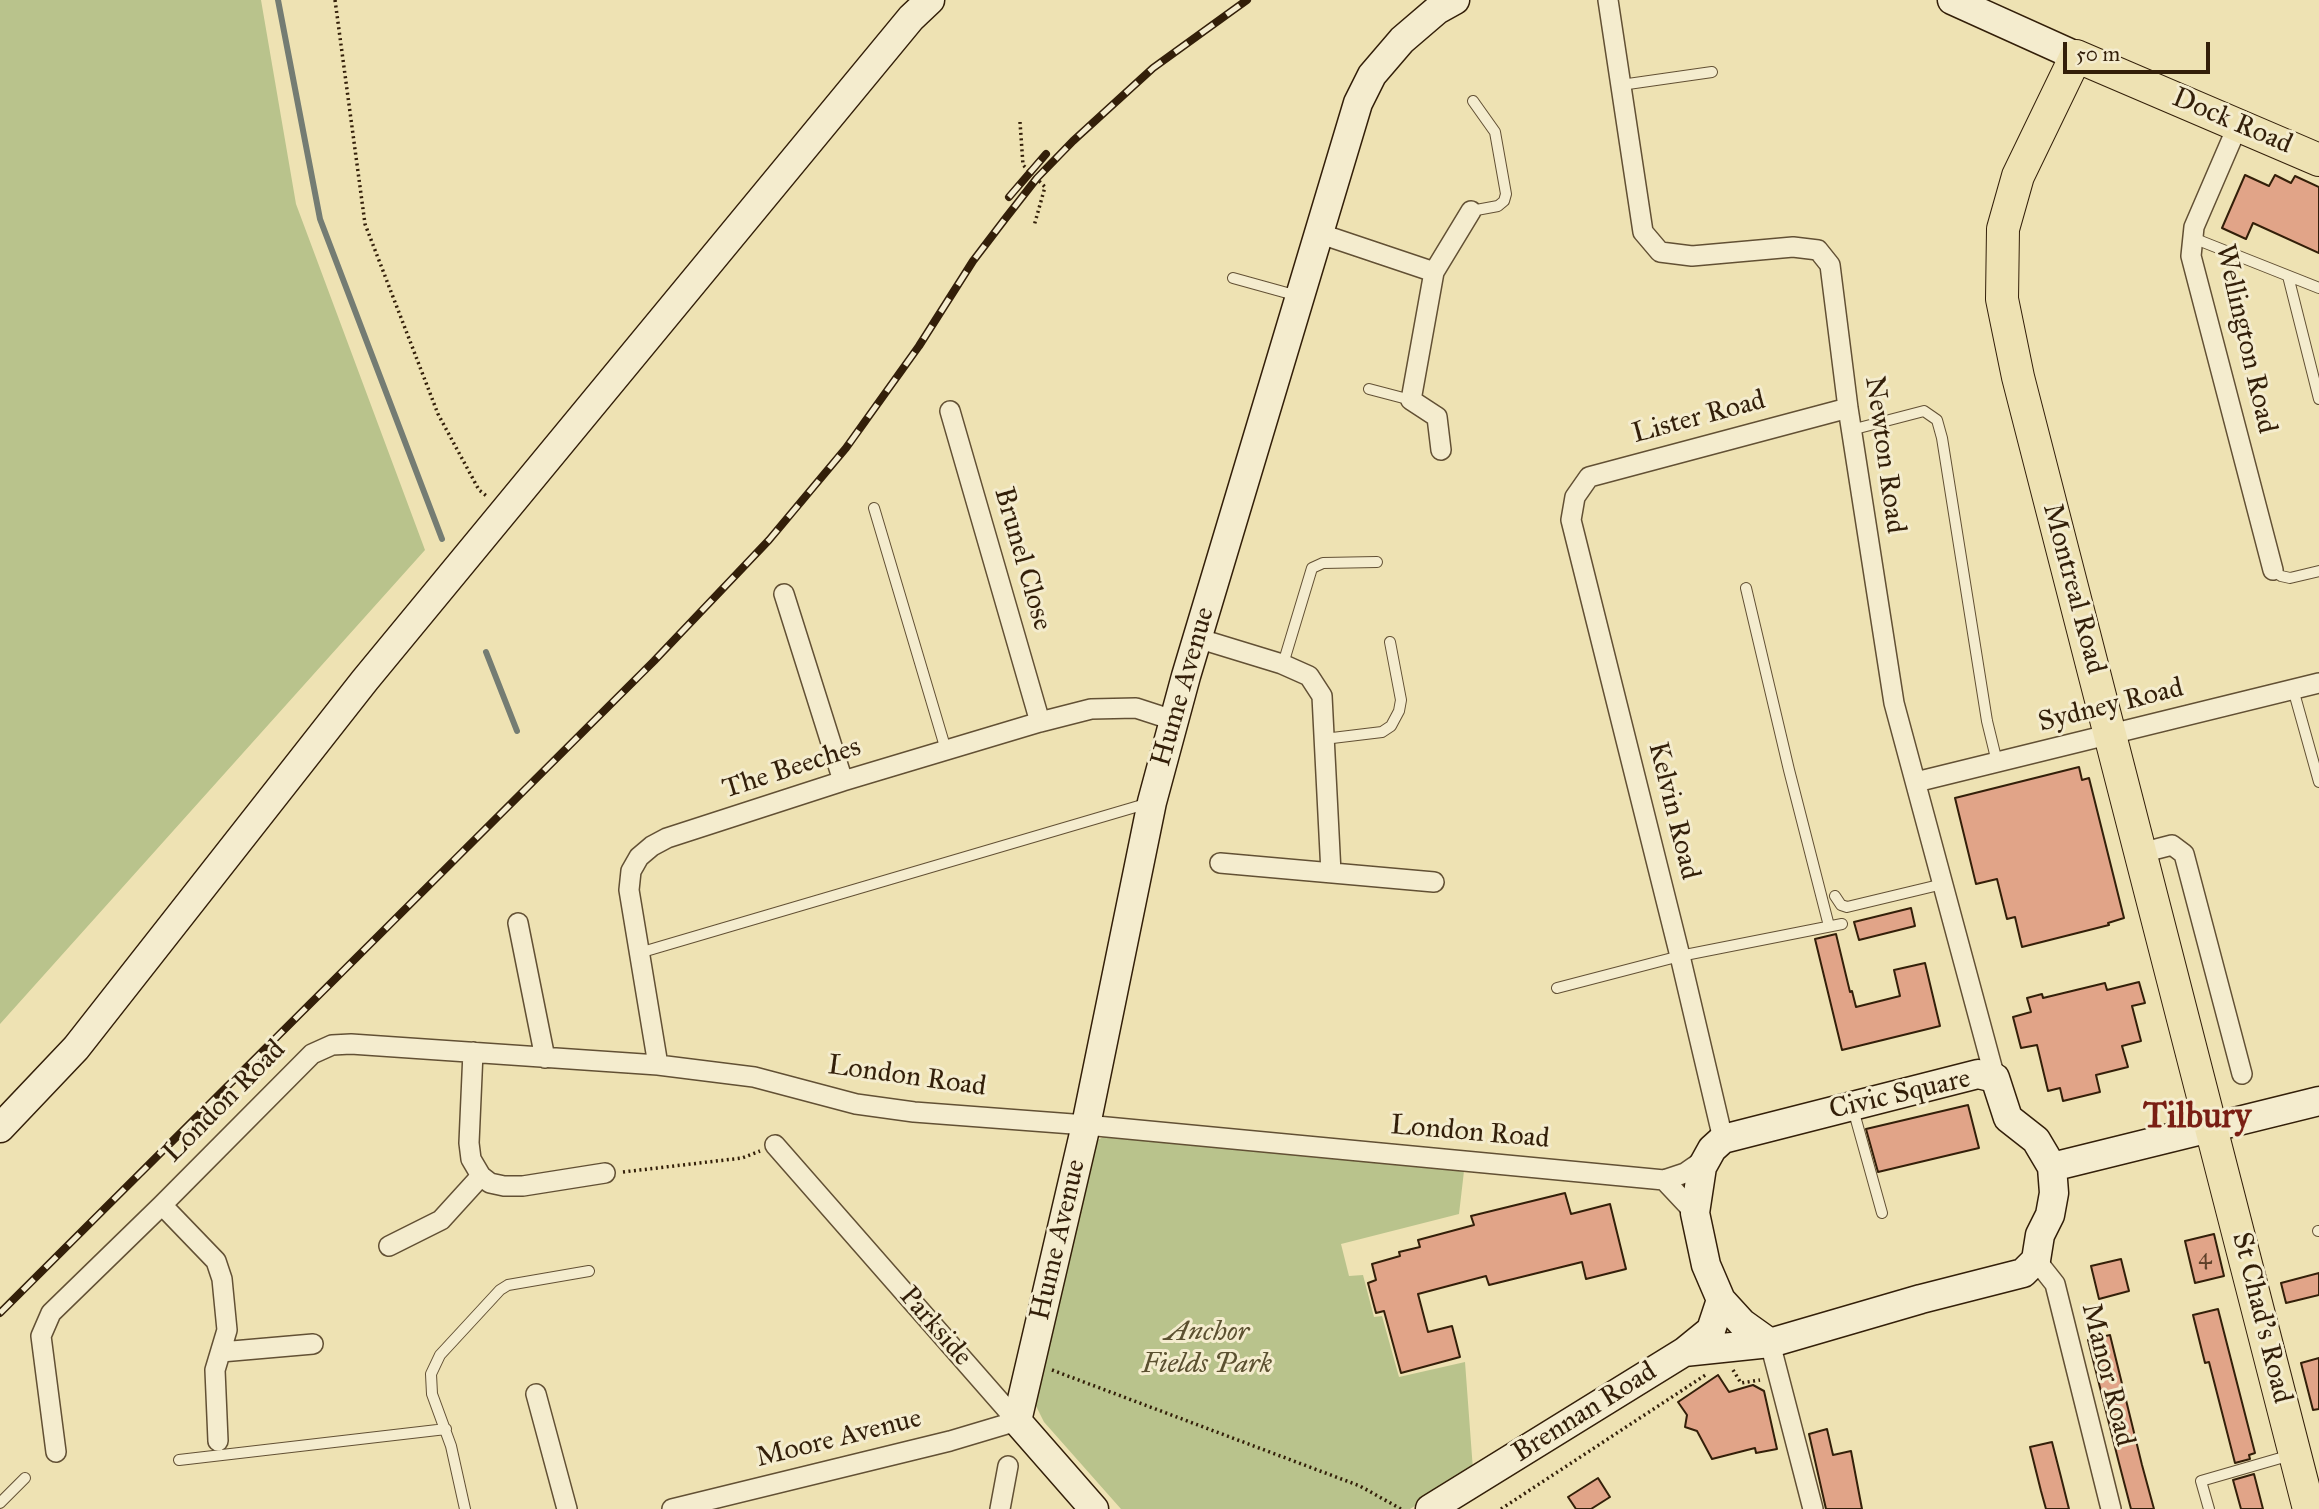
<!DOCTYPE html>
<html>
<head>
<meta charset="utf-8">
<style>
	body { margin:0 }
	#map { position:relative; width:2319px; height:1509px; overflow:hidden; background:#eee2b3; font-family:"IM FELL Great Primer",serif }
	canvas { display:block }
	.scale { position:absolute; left:2063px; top:42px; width:147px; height:32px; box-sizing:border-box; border:4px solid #331f09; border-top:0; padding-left:9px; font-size:21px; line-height:24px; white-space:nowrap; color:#331f09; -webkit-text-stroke:5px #f4ecce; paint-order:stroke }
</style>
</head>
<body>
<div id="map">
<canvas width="2319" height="1509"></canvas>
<div class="scale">50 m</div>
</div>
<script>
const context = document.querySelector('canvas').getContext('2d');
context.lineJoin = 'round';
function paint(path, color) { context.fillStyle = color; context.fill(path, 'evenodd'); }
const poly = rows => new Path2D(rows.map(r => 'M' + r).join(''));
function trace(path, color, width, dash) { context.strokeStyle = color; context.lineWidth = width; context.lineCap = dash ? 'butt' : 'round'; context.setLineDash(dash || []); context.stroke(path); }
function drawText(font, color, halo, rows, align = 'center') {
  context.font = font + ' "IM FELL Great Primer",serif'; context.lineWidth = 6; context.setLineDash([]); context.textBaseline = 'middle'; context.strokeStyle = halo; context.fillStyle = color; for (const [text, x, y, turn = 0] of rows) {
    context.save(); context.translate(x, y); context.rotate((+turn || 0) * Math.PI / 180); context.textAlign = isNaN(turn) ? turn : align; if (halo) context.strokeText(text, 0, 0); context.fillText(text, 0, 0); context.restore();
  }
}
paint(poly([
	[0,0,261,0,296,204,425,550,0,1024],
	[1103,1137,1121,1137,1464,1171,1459,1214,1341,1244,1349,1276,1363,1275,1374,1317,1382,1316,1399,1377,1465,1362,1473,1470,1410,1509,1121,1509,1044,1422,1035,1404,1034,1392,1096,1141]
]), '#b9c38c');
trace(poly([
	[278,0,320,219,442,539],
	[486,652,517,731]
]), '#747c73', 6);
const building = poly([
	[2245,175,2269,186,2275,175,2291,183,2295,176,2319,187,2319,253,2253,223,2246,239,2222,228,2245,175],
	[2079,767,2082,780,2089,778,2124,918,2108,923,2109,925,2022,947,2015,917,2007,919,1997,879,1976,884,1955,798,2079,767],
	[1911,908,1915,926,1859,940,1854,922,1911,908],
	[1836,934,1850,992,1852,991,1856,1007,1900,996,1894,970,1925,963,1940,1026,1842,1050,1815,939,1836,934],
	[2139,982,2145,1003,2132,1006,2141,1041,2122,1046,2128,1067,2096,1075,2100,1092,2063,1101,2060,1088,2048,1091,2037,1045,2021,1048,2013,1017,2031,1012,2027,998,2042,994,2043,998,2105,983,2107,990,2139,982],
	[1968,1105,1979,1148,1878,1172,1866,1129,1968,1105],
	[1565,1193,1571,1214,1610,1204,1626,1269,1586,1279,1582,1262,1489,1285,1486,1276,1418,1294,1428,1332,1452,1326,1460,1357,1401,1373,1384,1311,1376,1313,1368,1283,1376,1280,1372,1264,1400,1256,1399,1252,1420,1247,1418,1240,1474,1225,1471,1216,1565,1193],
	[2214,1234,2224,1276,2195,1283,2185,1241,2214,1234],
	[2121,1259,2129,1291,2099,1299,2091,1266,2121,1259],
	[2319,1273,2319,1295,2286,1303,2281,1283,2319,1273],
	[2218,1309,2255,1453,2249,1455,2250,1459,2235,1463,2209,1362,2205,1363,2193,1315,2218,1309],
	[2110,1335,2142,1465,2154,1509,2131,1509,2119,1463,2088,1340,2110,1335],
	[2319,1358,2319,1409,2313,1410,2301,1363,2319,1358],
	[1718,1375,1729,1392,1753,1385,1764,1391,1777,1449,1756,1453,1755,1448,1712,1459,1697,1431,1685,1427,1687,1415,1678,1402,1718,1375],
	[1827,1429,1833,1455,1851,1451,1862,1509,1826,1509,1809,1434,1827,1429],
	[2052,1442,2061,1477,2069,1509,2046,1509,2041,1491,2030,1447,2052,1442],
	[2254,1474,2263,1509,2241,1509,2233,1480,2254,1474],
	[1598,1478,1610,1497,1591,1509,1576,1509,1568,1497,1598,1478]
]);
paint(building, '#e1a488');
trace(building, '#331f09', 2);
const lane = poly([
	[1621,85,1712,72],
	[1471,211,1498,206,1504,201,1506,194,1495,132,1473,101],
	[2193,238,2319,288],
	[2288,276,2319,399],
	[1233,278,1298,296],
	[1369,389,1411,400],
	[1851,430,1924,411,1937,420,1942,438,1987,721,1997,762],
	[874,508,946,750],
	[2273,570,2281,576,2290,578,2319,571],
	[1746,588,1789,770,1829,926],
	[1283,664,1312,568,1323,563,1377,562],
	[2293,689,2319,782],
	[1324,739,1382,732,1391,726,1399,711,1401,700,1390,642],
	[1835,896,1841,905,1847,907,1943,884],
	[639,953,1149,803],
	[1557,988,1680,956,1842,924],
	[1853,1109,1882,1213],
	[2318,1231,2319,1231],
	[179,1460,446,1429],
	[0,1503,25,1478],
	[465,1509,451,1446,432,1394,431,1374,440,1355,500,1290,508,1285,589,1271],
	[2209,1509,2201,1481,2291,1455]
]);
const street = poly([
	[1608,0,1643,232,1660,252,1692,256,1793,247,1818,250,1830,265,1848,408,1894,703,1995,1078],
	[2238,125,2194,227,2191,256,2273,570],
	[1318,233,1434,272,1471,211],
	[1434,272,1411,400,1437,417,1441,450],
	[950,411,1040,722],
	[784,594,843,781],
	[1197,638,1282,664,1309,676,1322,696,1331,873],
	[1916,782,2319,683],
	[2141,853,2172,845,2184,854,2242,1074],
	[1220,863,1434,882],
	[518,923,545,1058],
	[473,1052,469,1143,471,1159,481,1176,490,1183,504,1186,523,1186,605,1173],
	[658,1065,629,890,631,871,639,857,652,846,667,838,843,781,1040,722,1091,709,1136,708,1173,720],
	[1723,1139,1680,956,1571,520,1575,497,1589,477,1848,408],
	[1664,1180,1685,1173,1708,1157],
	[162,1205,216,1261,222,1279,227,1330,215,1370,218,1441],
	[389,1246,441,1220,481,1176],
	[2036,1260,2055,1284,2111,1509],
	[1770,1343,1813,1509],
	[221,1352,313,1344],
	[536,1394,567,1509],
	[56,1452,41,1336,51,1313,162,1205,312,1054,332,1045,351,1044,658,1065,754,1077,856,1104,914,1112,1086,1125,1664,1180,1695,1213],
	[672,1509,950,1441,1017,1421,775,1145],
	[1000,1509,1008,1466]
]);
const secondary = poly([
	[1952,0,2076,56],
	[0,1128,76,1048,365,680,845,98,911,18,930,0],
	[2052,1167,2319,1101],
	[1684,1352,1770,1343,1921,1299,2023,1273,2036,1260,2040,1235,2050,1215,2054,1193,2052,1167,2036,1140,2008,1118,1995,1078,1978,1074,1723,1139,1712,1149,1702,1167,1695,1213,1706,1265,1721,1300,1742,1323,1770,1343],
	[1094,1509,1017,1421,1086,1125,1152,802,1186,676,1358,103,1372,75,1402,40,1437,10,1455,0],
	[1430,1509,1684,1352,1711,1330,1721,1300]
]);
const primary = poly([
	[2309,1509,2018,377,2002,299,2003,229,2018,176,2076,56,2319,160]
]);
trace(lane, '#625034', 12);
trace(street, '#625034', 22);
trace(secondary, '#331f09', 31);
trace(primary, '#331f09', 34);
trace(poly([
	[335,0,365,224,438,414,479,490,488,497],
	[1020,122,1023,165,1045,187,1034,226],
	[623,1172,742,1158,760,1151],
	[1052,1370,1360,1486,1401,1509],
	[1733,1370,1741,1383,1760,1380],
	[1501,1509,1707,1374]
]), '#331f09', 3.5, [2, 3.5]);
trace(lane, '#f4ecce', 10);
trace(street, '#f4ecce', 19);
trace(secondary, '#f4ecce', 28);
trace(primary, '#eee2b3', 32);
const rail = poly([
	[1009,197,1046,154],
	[0,1313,654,661,769,540,846,448,919,346,973,261,1005,219,1037,178,1073,141,1153,68,1247,0]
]);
trace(rail, '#331f09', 8);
trace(rail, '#f4ecce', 5, [16]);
drawText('24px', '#5e4029', null, [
	["4",2205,1258]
]);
drawText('28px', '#331f09', '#f4ecce', [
	["Dock Road",2232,122,23],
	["Wellington Road",2245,339,77],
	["Lister Road",1699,418,-15],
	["Newton Road",1884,455,82],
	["Brunel Close",1022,559,74],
	["Montreal Road",2073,589,75],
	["Hume Avenue",1184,687,-74],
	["Sydney Road",2111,706,-14],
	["The Beeches",792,769,-18],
	["Kelvin Road",1673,811,76],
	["London Road",907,1077,8],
	["Civic Square",1900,1095,-13],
	["London Road",225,1102,-45],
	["London Road",1470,1133,5],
	["Hume Avenue",1059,1240,-77],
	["St Chad's Road",2261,1318,76],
	["Parkside",935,1327,49],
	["Manor Road",2107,1375,76],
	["Brennan Road",1585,1413,-32],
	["Moore Avenue",839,1439,-14]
]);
drawText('italic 28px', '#5b5030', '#f4ecce', [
	["Anchor",1207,1333],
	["Fields Park",1207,1365]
]);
drawText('bold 35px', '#7a1f14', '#f4ecce', [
	["Tilbury",2197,1118]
]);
</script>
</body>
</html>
